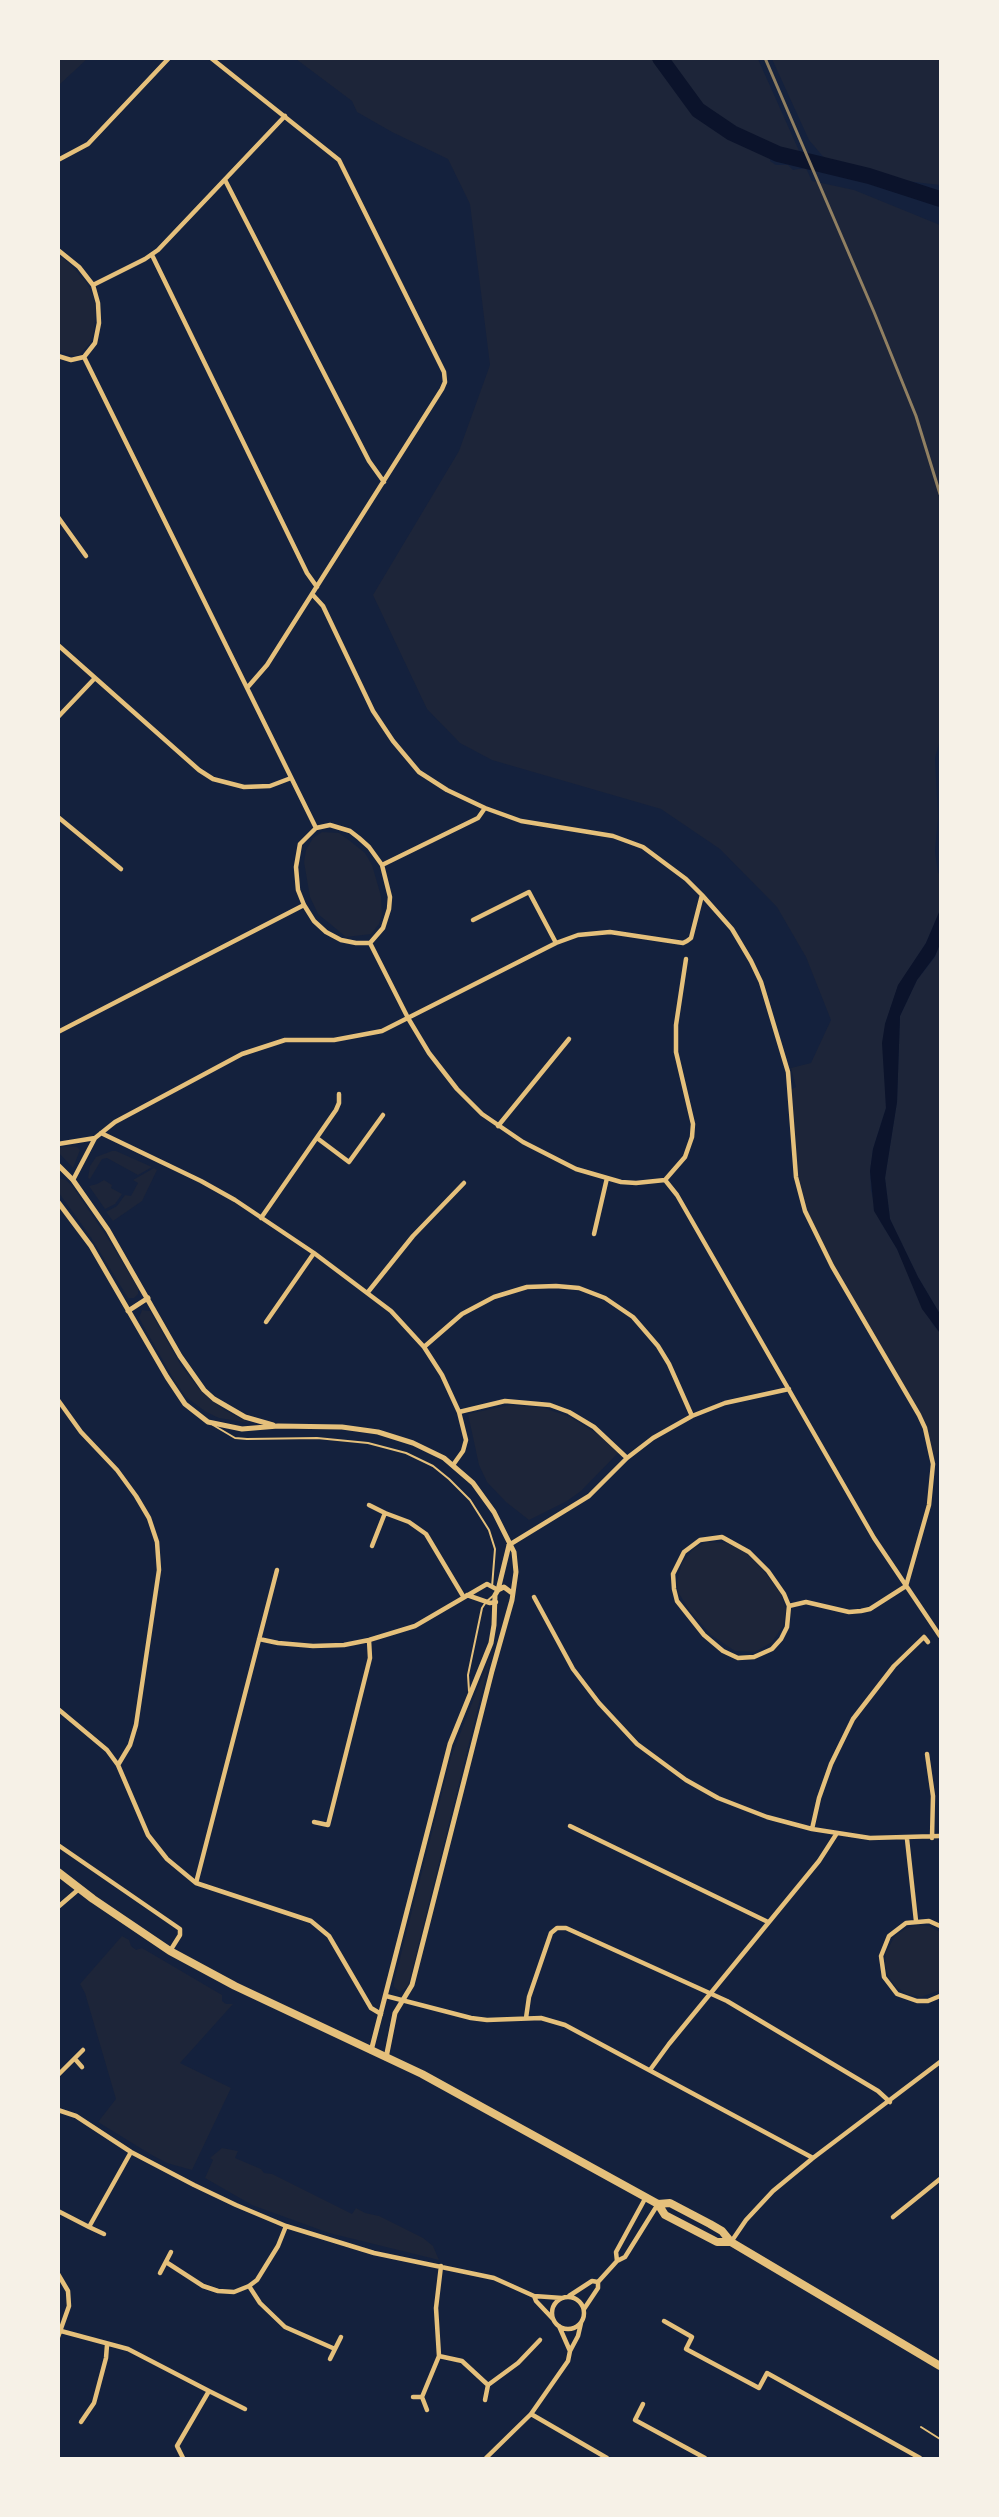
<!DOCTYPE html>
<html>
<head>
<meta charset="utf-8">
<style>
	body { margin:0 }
	#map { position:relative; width:999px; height:2517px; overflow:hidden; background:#14213d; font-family:Lora,serif }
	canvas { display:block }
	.frame { position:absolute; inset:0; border:60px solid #f6f1e7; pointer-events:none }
</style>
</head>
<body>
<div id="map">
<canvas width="999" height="2517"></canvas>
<div class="frame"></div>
</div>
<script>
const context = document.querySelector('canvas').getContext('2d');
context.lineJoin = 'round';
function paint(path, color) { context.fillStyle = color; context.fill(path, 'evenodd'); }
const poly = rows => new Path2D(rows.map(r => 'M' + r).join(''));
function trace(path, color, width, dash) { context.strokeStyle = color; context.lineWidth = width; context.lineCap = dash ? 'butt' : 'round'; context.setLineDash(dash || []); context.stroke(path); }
paint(poly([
	[59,58,87,58,87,59,59,85],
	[296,59,758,59,800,153,770,155,770,161,776,165,788,165,793,170,806,168,812,181,854,190,940,225,940,740,935,758,938,817,935,851,938,873,940,874,940,910,926,943,898,986,885,1024,886,1108,873,1149,870,1171,871,1191,880,1221,897,1249,933,1325,940,1333,940,1448,933,1464,925,1428,811,1227,796,1177,790,1090,796,1087,791,1068,811,1063,831,1020,806,957,777,907,720,849,661,809,492,760,460,743,427,709,373,595,459,451,490,365,470,204,448,159,392,132,357,112,352,101],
	[772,59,940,59,940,185,880,178,826,160,809,140],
	[59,255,70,264,86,282,93,296,96,308,94,331,90,343,79,355,74,356,59,351],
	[322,832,339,833,350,841,365,853,372,865,381,896,382,914,379,924,371,934,346,937,318,914,310,897,304,862,306,850,313,838],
	[940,944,940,1314,918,1277,890,1219,885,1178,897,1102,900,1016,917,980,935,957],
	[67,1146,77,1147,80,1150,73,1168,59,1153,59,1148],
	[112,1151,116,1151,152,1167,138,1175,107,1158,102,1159,90,1179,88,1178,90,1166,96,1157],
	[154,1168,157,1170,142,1201,113,1221,106,1212,117,1206,125,1195,131,1196,138,1183,133,1180],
	[59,1178,66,1180,73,1187,107,1237,138,1288,138,1294,134,1298,128,1298,90,1236,59,1193],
	[104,1180,112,1185,111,1188,122,1194,115,1204,105,1209,89,1186,97,1184],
	[142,1310,150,1311,182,1367,200,1390,224,1410,250,1423,219,1418,206,1412,186,1397,174,1380,139,1318],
	[510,1405,544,1408,570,1417,599,1435,618,1453,581,1491,567,1501,529,1520,506,1502,487,1482,479,1465,468,1414],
	[707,1542,727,1543,746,1552,763,1570,781,1594,786,1610,783,1626,772,1642,755,1652,735,1651,711,1635,690,1611,678,1592,677,1581,682,1563,694,1548],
	[492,1652,408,1986,400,1992,394,1987,394,1982,451,1757],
	[917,1925,929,1926,940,1932,940,1990,921,1997,907,1994,896,1987,888,1976,885,1964,886,1952,895,1936,905,1929],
	[122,1936,129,1940,131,1946,136,1950,142,1948,222,1995,222,2001,226,2004,233,2004,180,2063,231,2088,192,2170,167,2163,150,2154,98,2122,116,2099,85,1993,80,1984],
	[222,2148,238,2151,235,2158,261,2169,264,2173,272,2174,352,2214,356,2208,365,2213,379,2216,423,2238,433,2246,439,2260,329,2233,252,2205,205,2178,213,2160,210,2158]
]), '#1d2539');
paint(poly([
	[940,910,940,944,935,956,917,980,900,1016,897,1102,885,1178,890,1219,918,1277,940,1314,940,1333,922,1309,897,1249,874,1211,870,1171,873,1149,886,1108,882,1043,885,1024,898,985,926,943]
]), '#0b132b');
trace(poly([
	[660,58,698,110,732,133,778,154,869,176,940,199]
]), '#0b132b', 16);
trace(poly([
	[213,1425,235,1438,247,1439,317,1438,368,1443,406,1453,433,1466,449,1479,470,1500,489,1530,495,1549,492,1587],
	[469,1691,468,1675,482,1608,486,1602,494,1595],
	[921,2427,940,2439]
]), '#e5c07b', 2);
trace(poly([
	[211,58,339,160,444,372,445,382,442,389,267,665,247,688],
	[58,160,88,144,169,58],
	[225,180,369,461,384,482],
	[58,250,79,267,93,285,98,303,99,323,95,343,84,357,71,360,58,356],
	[152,255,307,573,317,587],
	[93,285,145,259,158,250,285,116],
	[84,357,316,828],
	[58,517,86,556],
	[312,594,323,606,373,711,393,741,419,772,447,790,485,808,521,821,613,836,643,847,686,879,702,895,732,929,751,961,761,982,788,1072,796,1177,805,1211,832,1266,919,1415,925,1428,933,1464,929,1505,906,1586,870,1609,861,1611,849,1612,806,1602,789,1606],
	[58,645,199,770,213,779,244,787,270,786,291,778],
	[58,717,95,678],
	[58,817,121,869],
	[330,825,350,831,359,838,369,847,382,865,390,897,389,909,383,928,370,943,356,943,341,940,326,932,314,921,304,905,298,890,296,867,300,844,316,828,330,825],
	[382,865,478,818,485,808],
	[473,920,529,892,556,943],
	[370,943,408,1018,429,1053,457,1089,482,1114,523,1142,576,1169,621,1182,636,1183,665,1180],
	[58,1032,304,905],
	[498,1126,569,1039],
	[101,1133,201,1181,235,1200,314,1253,391,1311,424,1347,442,1375,459,1412,466,1440,463,1451,453,1465],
	[317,1138,349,1162,383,1115],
	[58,1144,95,1138],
	[73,1180,95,1138,115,1122,242,1054,285,1040,334,1040,382,1031,556,943,578,935,610,932,683,943,687,941,691,938,702,895],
	[665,1180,677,1195,874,1538,940,1636],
	[665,1180,685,1157,692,1137,693,1124,676,1052,676,1025,686,959],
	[261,1218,336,1110,339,1103,339,1094],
	[594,1234,607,1178],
	[368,1292,413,1236,464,1183],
	[266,1322,314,1253],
	[424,1347,462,1314,494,1297,527,1287,556,1286,579,1288,605,1298,633,1317,658,1346,669,1364,692,1416],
	[58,1400,81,1432,117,1470,136,1496,149,1518,157,1542,159,1570,136,1725,130,1745,118,1765],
	[459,1412,505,1401,550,1405,569,1412,594,1427,627,1458],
	[369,1505,385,1513],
	[722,1537,749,1552,768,1571,784,1594,789,1606,787,1627,781,1639,772,1649,754,1657,738,1658,723,1651,704,1635,677,1601,674,1589,673,1574,684,1552,700,1540,722,1537],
	[509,1545,589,1496,627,1458,653,1438,692,1416,725,1403,789,1389],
	[372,1546,385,1513,409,1522,426,1534,463,1596],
	[467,1595,490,1603,496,1602],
	[534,1597,573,1669,599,1703,637,1744,686,1780,718,1798,767,1817,812,1829,870,1838,940,1836],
	[259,1639,278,1643,313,1646,344,1645,369,1640,415,1626,487,1584,498,1590],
	[58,1709,107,1750,118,1765,148,1835,167,1859,196,1883,311,1921,329,1936,371,2008,381,2014],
	[927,1754,933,1796,932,1838],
	[314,1822,328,1825,370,1658,369,1640],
	[570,1826,768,1922],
	[812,1829,819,1798,831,1764,853,1719,894,1666,924,1637,928,1642],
	[907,1839,916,1921],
	[58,1845,180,1929,180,1935,170,1951],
	[196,1883,277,1570],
	[58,1907,79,1889],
	[940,1926,929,1921,906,1923,889,1936,881,1956,884,1977,897,1994,917,2001,928,2001,940,1996],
	[386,1996,471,2018,487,2020,541,2018,565,2025,813,2158],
	[526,2018,529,1997,551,1933,557,1928,566,1928,727,2001,878,2091,890,2102],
	[75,2059,82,2067],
	[650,2070,669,2044,819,1861,837,1833],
	[58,2075,83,2050],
	[58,2110,76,2116,131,2152,194,2185,236,2205,286,2226,374,2253,494,2278,534,2296,562,2298],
	[58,2211,89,2227,131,2152],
	[893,2217,940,2179],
	[89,2227,104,2234],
	[731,2242,746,2220,773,2191,813,2158,940,2062],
	[617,2261,616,2252,646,2197],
	[166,2262,203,2286,218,2291,234,2292,249,2286,257,2280,278,2246,286,2226],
	[160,2273,171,2252],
	[58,2274,68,2291,69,2306,58,2337],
	[249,2286,260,2303,285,2327,335,2349],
	[534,2296,536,2301,553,2319],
	[569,2296,592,2281,598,2282],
	'552 2313a16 16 0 1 1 32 0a16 16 0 1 1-32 0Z',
	[584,2309,598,2288,598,2282,617,2261,625,2257,658,2204],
	[664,2321,692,2337,686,2349,759,2388,767,2373,920,2458],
	[61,2331,128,2349,209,2391,177,2446,183,2458],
	[570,2351,578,2336,581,2323],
	[439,2356,462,2361,488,2385],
	[330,2359,341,2337],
	[209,2391,245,2409],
	[413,2397,422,2397],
	[485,2400,488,2385,518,2363,540,2340],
	[643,2404,635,2420,705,2458],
	[427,2410,422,2397,439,2356,436,2308,441,2266],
	[531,2414,607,2458],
	[81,2422,94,2403,106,2358,107,2345],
	[486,2458,531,2414,568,2361,570,2351,559,2326]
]), '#e5c07b', 4.5);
trace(poly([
	[58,1165,73,1180,108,1230,180,1356,204,1390,214,1399,245,1417,273,1425],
	[58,1202,91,1246,167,1377,185,1404,208,1422,242,1429,278,1426,342,1427,378,1432,413,1443,444,1458,473,1483,494,1512,514,1552,516,1572,512,1600,492,1671,412,1985,395,2013,386,2058],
	[128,1311,148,1298],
	[498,1590,504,1587,512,1593],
	[371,2051,450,1744,491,1643,494,1625,495,1595,498,1590,509,1545]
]), '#e5c07b', 5);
trace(poly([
	[58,1872,93,1899,170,1951,235,1986,422,2074,658,2204,665,2215,717,2242,731,2242],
	[658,2204,670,2203,710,2224,722,2231,731,2242,940,2366]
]), '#e5c07b', 8);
trace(poly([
	[765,58,874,312,916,416,940,494]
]), '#918062', 3);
</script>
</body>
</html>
